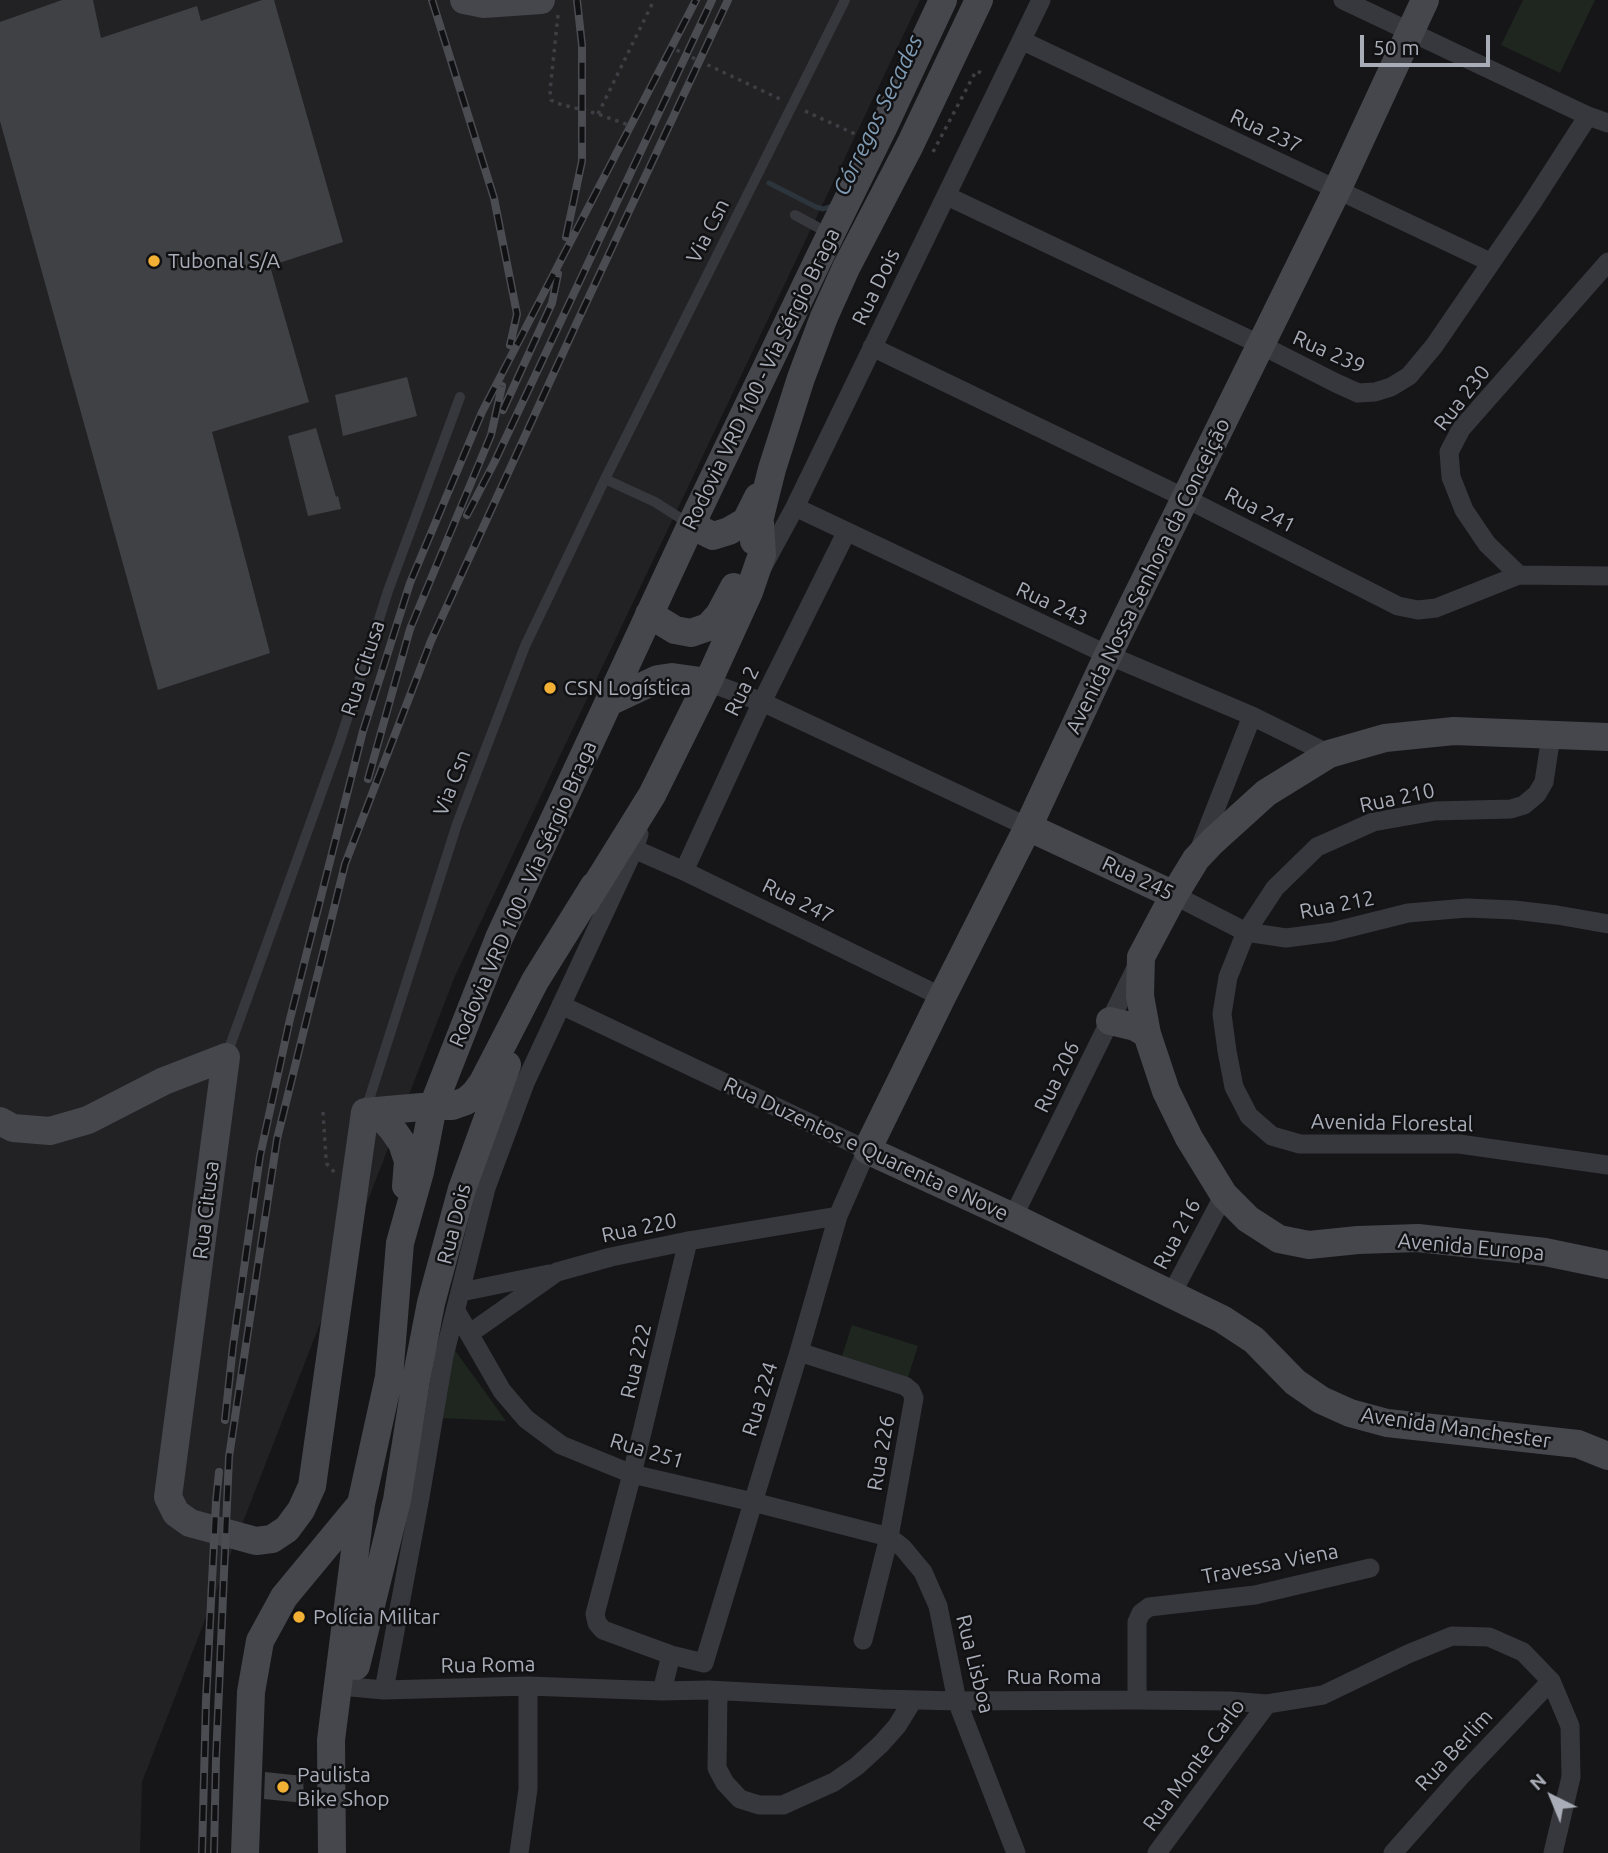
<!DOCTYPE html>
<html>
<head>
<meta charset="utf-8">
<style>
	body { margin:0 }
	#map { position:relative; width:1608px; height:1853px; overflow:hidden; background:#161618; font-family:Ubuntu,sans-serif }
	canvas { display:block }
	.north { position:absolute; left:1517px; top:1762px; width:70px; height:70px; -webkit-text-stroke:5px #111113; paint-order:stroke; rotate:317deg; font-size:19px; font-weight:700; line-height:28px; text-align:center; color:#a8adb8 }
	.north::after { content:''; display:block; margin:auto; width:24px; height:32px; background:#a8adb8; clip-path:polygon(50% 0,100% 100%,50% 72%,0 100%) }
	.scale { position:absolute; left:1360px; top:35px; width:130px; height:32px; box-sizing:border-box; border:4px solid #a8adb8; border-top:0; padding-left:9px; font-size:21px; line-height:24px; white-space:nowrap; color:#a8adb8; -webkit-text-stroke:5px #111113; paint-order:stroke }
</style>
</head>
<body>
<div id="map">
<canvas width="1608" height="1853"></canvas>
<div class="north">N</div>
<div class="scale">50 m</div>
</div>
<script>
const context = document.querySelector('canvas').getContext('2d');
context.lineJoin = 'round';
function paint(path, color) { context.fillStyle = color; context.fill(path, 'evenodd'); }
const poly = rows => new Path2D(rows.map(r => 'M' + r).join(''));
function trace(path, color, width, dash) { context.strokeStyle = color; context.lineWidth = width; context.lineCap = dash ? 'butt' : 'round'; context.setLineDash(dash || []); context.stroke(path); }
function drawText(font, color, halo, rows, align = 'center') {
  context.font = font + ' Ubuntu,sans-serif'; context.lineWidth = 5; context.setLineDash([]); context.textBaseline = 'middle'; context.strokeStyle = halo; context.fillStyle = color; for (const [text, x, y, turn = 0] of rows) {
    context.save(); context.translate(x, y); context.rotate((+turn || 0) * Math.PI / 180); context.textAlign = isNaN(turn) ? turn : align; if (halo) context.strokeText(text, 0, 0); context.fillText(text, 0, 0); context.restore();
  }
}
paint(poly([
	[0,0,920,0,455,976,142,1782,140,1853,0,1853]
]), '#222225');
paint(poly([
	[1523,0,1595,0,1560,73,1501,45],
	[852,1325,918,1346,907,1380,841,1359],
	[449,1342,506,1421,439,1418]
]), '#1e261f');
trace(poly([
	[769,183,816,207,823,209,832,206]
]), '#2c353c', 5);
paint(poly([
	[62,0,93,0,101,38,197,6,201,21,262,0,274,0,343,242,270,266,309,402,212,432,270,653,158,690,0,121,0,22],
	[407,377,417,416,343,436,335,395],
	[316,428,336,497,338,496,341,509,308,516,288,436],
	[265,1772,303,1776,304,1803,264,1799]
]), '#404145');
trace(poly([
	[558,15,550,91,551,100,556,103,598,114,631,126,633,125,672,48,782,100],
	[805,111,855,134],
	[598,114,654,0],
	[933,152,976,71,985,74],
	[323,1112,326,1158,327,1164,335,1173]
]), '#3d3f44', 3.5, [3.5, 5]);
trace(poly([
	[795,215,830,234],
	[605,479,655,502,688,523],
	[227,1054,340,741,388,591,460,397],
	[366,1109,457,824,525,646,605,479,845,0]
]), '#37383d', 10);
trace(poly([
	[1343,0,1588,116,1608,123],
	[1023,41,1490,262],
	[947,196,1261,345,1336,383,1358,393,1375,392,1391,387,1409,376,1434,346,1530,206,1588,116],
	[872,347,1185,498,1398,606,1418,610,1436,608,1519,575,1608,576],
	[795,507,1108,655,1252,716,1329,754],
	[763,566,795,507,1041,0],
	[1519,575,1487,544,1464,510,1451,477,1449,452,1461,429,1608,262],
	[708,682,762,702,1028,827],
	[1551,736,1544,782,1537,794,1524,805,1511,809,1435,811,1373,822,1317,847,1275,888,1246,932,1228,977,1222,1014,1227,1051,1234,1087,1249,1116,1272,1136,1300,1144,1459,1144,1608,1165],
	[1200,848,1252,716],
	[634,849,684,871,942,997],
	[684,871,762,702,846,533],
	[1174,895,1246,932,1286,938,1332,932,1408,913,1467,908,1514,910,1557,915,1608,924],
	[561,1005,867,1150,838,1216,799,1352,704,1663,671,1655,603,1630,597,1623,595,1614,632,1474,688,1241],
	[1013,1217,1138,964],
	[461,1292,549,1274],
	[1171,1295,1224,1195],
	[456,1311,502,1391,526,1419,561,1445,632,1474,753,1502,889,1537,903,1548,923,1572,938,1606,957,1701,1016,1853],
	[469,1334,557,1272,611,1257,688,1241,838,1216],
	[799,1352,905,1386,911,1391,914,1398,889,1537,863,1640],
	[351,1687,384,1690,528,1686,662,1691,708,1690,881,1699,957,1701,1137,1700,1230,1701,1267,1704,1323,1695,1408,1654,1452,1636,1489,1637,1523,1652,1551,1681,1570,1726,1571,1777,1553,1853],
	[384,1690,420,1497,444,1356,486,1188,525,1083,634,849,639,834],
	[662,1691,671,1655],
	[718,1691,717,1768,725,1783,740,1799,759,1805,783,1805,834,1782,857,1766,881,1744,897,1726,913,1700],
	[1137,1700,1137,1622,1141,1613,1149,1607,1255,1595,1370,1568],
	[519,1853,528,1789,528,1686],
	[1157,1853,1267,1704],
	[1393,1853,1461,1776,1551,1681]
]), '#37383d', 19);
trace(poly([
	[464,0,484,4,541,0],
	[1425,0,1337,190,1108,655,1028,827,942,997,867,1150,1013,1217,1222,1319,1254,1340,1295,1382,1321,1400,1350,1413,1387,1423,1578,1444,1608,1456],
	[691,525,713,536,729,531,746,521,758,497],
	[754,541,772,469,801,378,824,317,846,268,910,145,979,0],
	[649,614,675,630,691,633,708,627,719,615,734,587],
	[609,702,658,679,672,677,708,682],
	[1608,737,1454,731,1385,738,1329,754,1266,793,1213,841,1196,859,1174,895,1141,957,1140,996,1147,1034,1166,1091,1189,1138,1224,1195,1248,1219,1279,1239,1309,1245,1358,1240,1418,1238,1545,1252,1608,1265],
	[1028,827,1174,895],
	[585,903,652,795,708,682,749,592,759,563,762,555,760,523],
	[1110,1021,1135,1027,1147,1034],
	[377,1112,393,1130,402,1143,408,1161,406,1186],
	[0,1121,13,1128,50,1131,88,1120,164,1081,226,1057,168,1497,176,1513,190,1523,256,1541,272,1539,287,1529,301,1510,312,1486,365,1112,433,1106,452,1106,466,1101,475,1093,483,1082,535,981,594,886],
	[356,1666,397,1500,416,1380,431,1303,462,1189,507,1065],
	[245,1853,251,1692,260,1641,284,1597,361,1504],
	[332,1853,331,1740,361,1504,389,1377,400,1243,420,1172,433,1106,499,938,691,525,819,258,884,126,943,0]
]), '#45474d', 28);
const rail = poly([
	[432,0,494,198,517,314,510,345],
	[566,237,582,161,582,45,577,0],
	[503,410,552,303,558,274],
	[467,515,494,463,712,0],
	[368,779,410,629,491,435,502,386],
	[225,1420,233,1346,260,1156,290,1019,363,731,410,583,482,412,696,0],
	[202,1853,206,1701,216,1502,219,1472],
	[214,1853,216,1759,229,1457,277,1139,345,864,431,641,579,318,728,0]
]);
trace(rail, '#4a4c52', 8);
trace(rail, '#111113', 5, [16]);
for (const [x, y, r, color] of [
	[154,261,7,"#f2b134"],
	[550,688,7,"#f2b134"],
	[299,1617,7,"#f2b134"],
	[283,1787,7,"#f2b134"]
]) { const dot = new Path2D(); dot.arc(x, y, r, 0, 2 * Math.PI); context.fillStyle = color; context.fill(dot); trace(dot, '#111113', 2.5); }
drawText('21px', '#a8adb8', '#111113', [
	["Rua 237",1266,131,25],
	["Via Csn",708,231,-63],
	["Rua Dois",876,287,-64],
	["Rua 239",1329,352,24],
	["Rodovia VRD 100 - Via Sérgio Braga",761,379,-64],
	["Rua 230",1462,398,-52],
	["Rua 241",1260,510,27],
	["Avenida Nossa Senhora da Conceição",1148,576,-64],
	["Rua 243",1052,604,25],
	["Rua Citusa",363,668,-72],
	["Rua 2",742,691,-64],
	["Via Csn",452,783,-69],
	["Rua 210",1397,798,-12],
	["Rua 245",1138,878,25],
	["Rodovia VRD 100 - Via Sérgio Braga",523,894,-66],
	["Rua 247",798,901,26],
	["Rua 212",1337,905,-11],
	["Rua 206",1057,1077,-64],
	["Avenida Florestal",1392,1123,1],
	["Rua Duzentos e Quarenta e Nove",866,1149,25],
	["Rua Citusa",206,1210,-83],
	["Rua Dois",454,1224,-76],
	["Rua 220",639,1228,-12],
	["Rua 216",1177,1234,-62],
	["Avenida Europa",1471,1247,5],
	["Rua 222",636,1361,-77],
	["Rua 224",760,1399,-73],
	["Avenida Manchester",1456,1428,8],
	["Rua 251",647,1451,17],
	["Rua 226",881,1453,-80],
	["Travessa Viena",1270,1564,-11],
	["Rua Lisboa",975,1664,76],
	["Rua Roma",488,1665,-1],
	["Rua Roma",1054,1677],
	["Rua Berlim",1454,1750,-47],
	["Rua Monte Carlo",1194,1765,-54]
]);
drawText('21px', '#a8adb8', '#111113', [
	["Tubonal S/A",168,261],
	["CSN Logística",564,688],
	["Polícia Militar",313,1617],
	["Paulista",297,1775],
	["Bike Shop",297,1799]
], 'left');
drawText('italic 23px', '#7f9bb3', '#111113', [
	["Córregos Secades",878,115,-64]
]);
</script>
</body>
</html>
